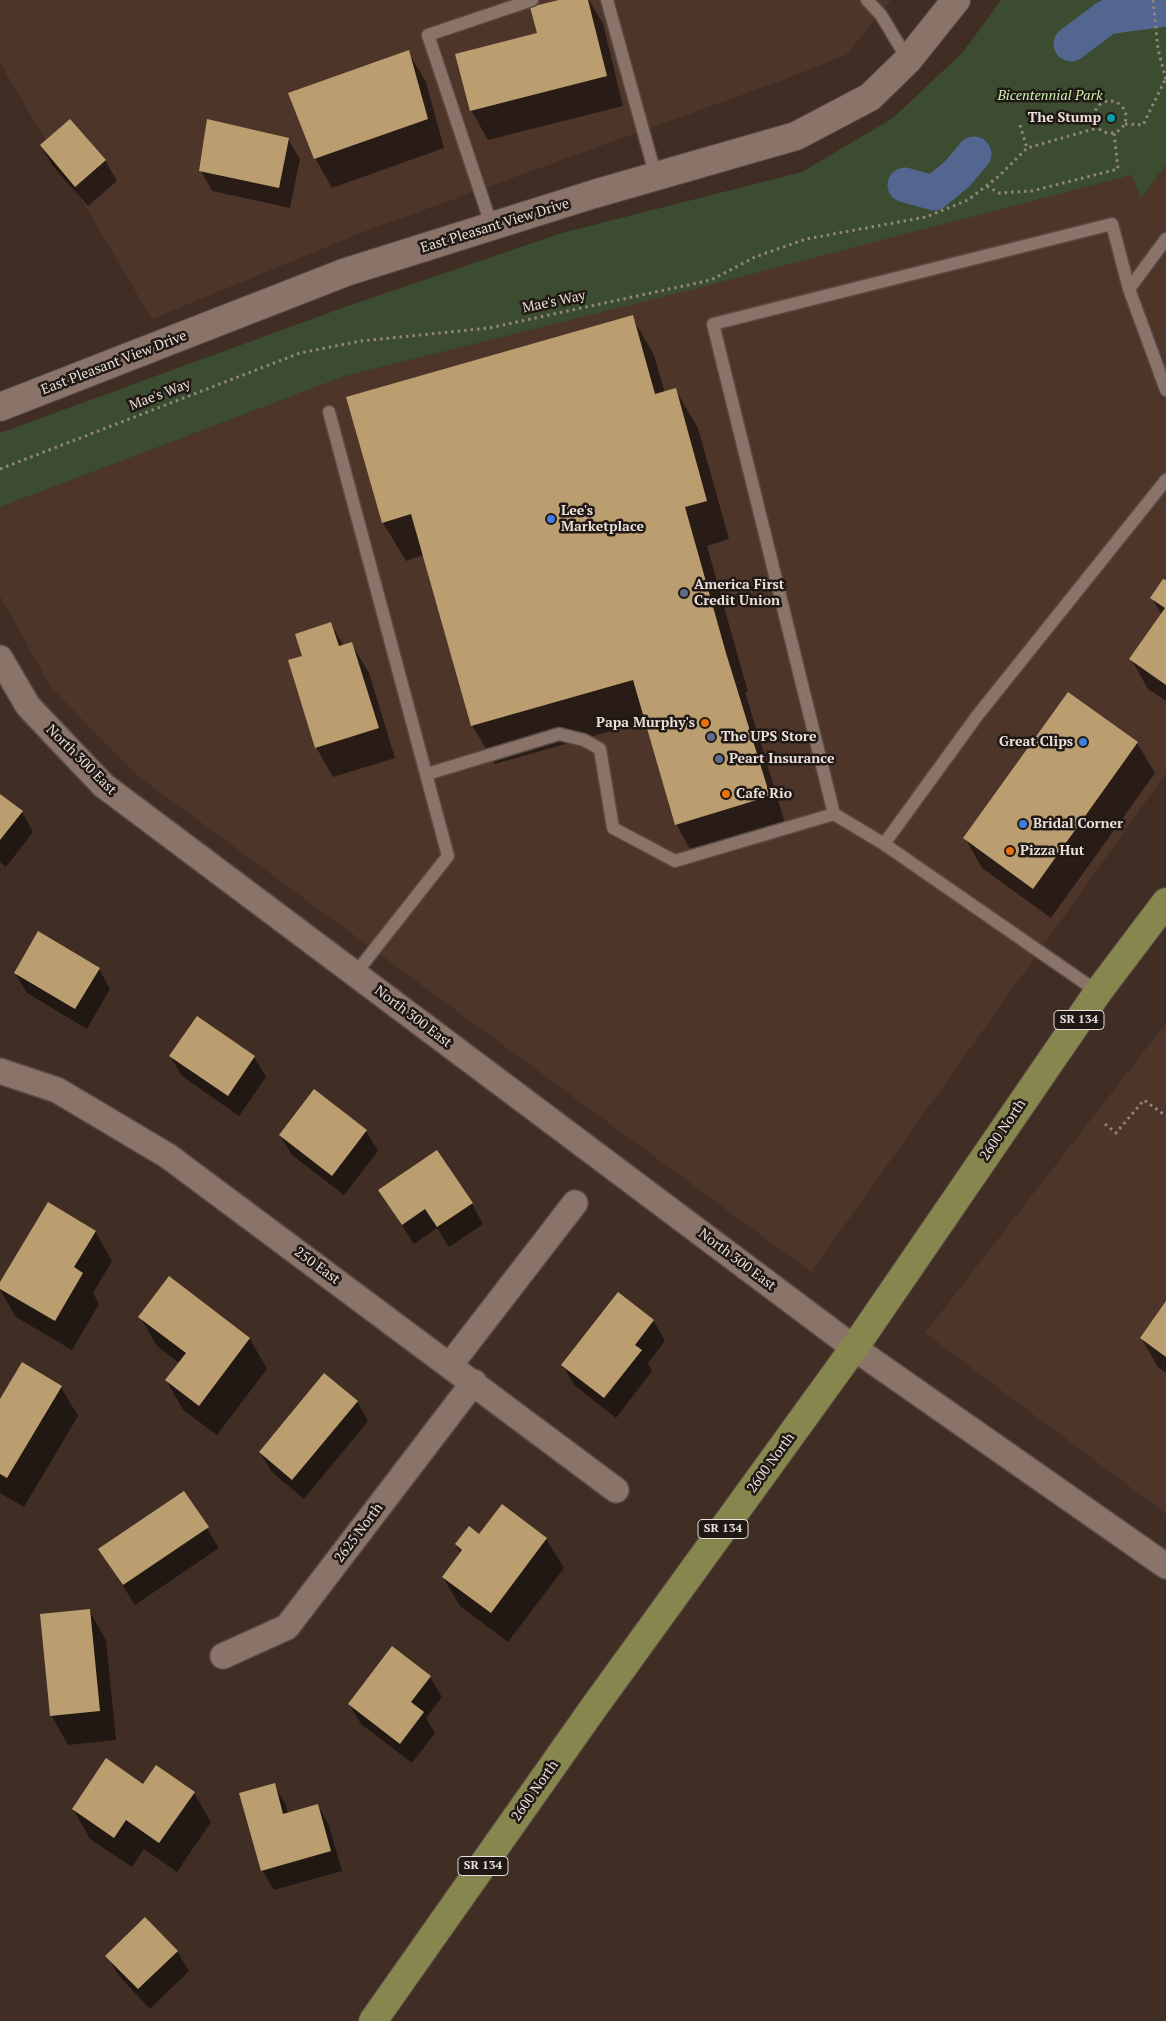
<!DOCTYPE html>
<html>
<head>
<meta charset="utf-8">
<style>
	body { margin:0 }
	canvas { display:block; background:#402d24 }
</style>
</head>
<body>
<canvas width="1166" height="2021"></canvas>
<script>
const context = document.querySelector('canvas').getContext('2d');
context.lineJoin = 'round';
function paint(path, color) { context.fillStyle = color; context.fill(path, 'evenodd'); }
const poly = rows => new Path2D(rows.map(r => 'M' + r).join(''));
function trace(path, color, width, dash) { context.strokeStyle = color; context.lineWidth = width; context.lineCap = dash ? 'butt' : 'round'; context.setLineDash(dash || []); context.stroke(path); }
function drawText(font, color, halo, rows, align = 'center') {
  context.font = font + ' "PT Serif",serif'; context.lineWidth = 5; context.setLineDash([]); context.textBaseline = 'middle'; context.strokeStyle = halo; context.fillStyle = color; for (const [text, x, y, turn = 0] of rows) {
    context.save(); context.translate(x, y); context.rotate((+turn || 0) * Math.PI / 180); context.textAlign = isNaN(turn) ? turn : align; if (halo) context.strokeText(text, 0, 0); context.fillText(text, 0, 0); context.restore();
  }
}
paint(poly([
	[0,0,891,0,846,55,780,81,363,232,152,319,0,63],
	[1166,164,1166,773,811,1272,134,773,51,687,0,596,0,507,345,376,1132,175,1141,199],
	[1166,1023,1166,1514,925,1333]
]), '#4e352a');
paint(poly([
	[1001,0,1166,0,1166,164,1141,199,1132,175,690,290,345,376,0,507,0,433,342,308,562,233,802,172,893,118,963,52]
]), '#3b4c30');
paint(poly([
	[564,0,589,0,603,24,623,106,488,140,471,110,538,34],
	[408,52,426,82,444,148,332,188,315,158],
	[288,139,300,159,290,208,212,191,201,171],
	[41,146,105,160,117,181,88,206,53,166],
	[632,317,654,355,665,393,675,389,698,428,729,539,707,546,748,692,745,692,786,826,693,854,676,824,646,721,495,764,472,725,424,555,406,561,383,523,348,398],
	[1166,582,1166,701,1148,689,1131,659,1161,614,1152,598],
	[331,624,344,646,351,643,369,673,395,758,333,777,316,747],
	[1069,694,1137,743,1155,773,1051,918,982,868,965,838],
	[0,795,22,812,33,832,6,867,0,862],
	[99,969,110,989,87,1029,27,993,15,973],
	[197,1018,254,1057,266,1077,239,1116,182,1076,170,1056],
	[366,1131,378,1151,344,1195,292,1155,280,1135],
	[380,1191,472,1204,483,1224,449,1247,437,1228,414,1244],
	[95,1231,112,1261,93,1293,99,1304,72,1350,16,1317,0,1290,0,1285],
	[169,1278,250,1339,267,1369,217,1435,183,1410,166,1380,179,1363,157,1346,140,1317],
	[1166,1303,1166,1373,1158,1367,1141,1338],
	[653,1320,665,1341,648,1363,652,1371,616,1418,574,1385,563,1365],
	[61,1387,78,1416,24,1507,0,1493,0,1401],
	[357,1401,368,1421,304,1499,272,1472,260,1452],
	[184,1492,219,1548,135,1605,100,1550],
	[480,1536,546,1539,564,1568,508,1642,460,1606,443,1577,461,1553,456,1545],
	[89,1610,106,1640,116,1740,68,1745,51,1715],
	[393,1648,430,1677,442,1697,426,1718,435,1733,412,1763,361,1724,349,1704],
	[274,1785,286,1805,288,1814,318,1805,329,1826,342,1871,274,1890,262,1870],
	[144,1786,194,1793,211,1822,177,1872,144,1849,132,1867,90,1839,73,1809],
	[177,1951,189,1971,150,2009,119,1976,107,1956]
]), '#0007');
trace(poly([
	[1071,44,1107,17,1166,9],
	[905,185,934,193,957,174,974,154]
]), '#526690', 35);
paint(poly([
	[559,0,588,0,607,76,470,111,455,54,537,33,530,7],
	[409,50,428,119,314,159,288,93],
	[70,119,106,160,75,187,40,145],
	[207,119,289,138,279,188,199,171],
	[633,315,655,394,676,388,707,501,685,507,726,653,770,796,675,825,633,680,471,726,411,514,382,523,346,397],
	[1163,579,1166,580,1166,685,1129,659,1165,608,1150,598],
	[331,622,339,646,352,642,379,728,315,748,288,660,302,656,295,634],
	[1068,692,1138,742,1033,889,963,838],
	[0,794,23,811,0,840],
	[38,931,100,968,75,1009,14,973],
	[197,1016,255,1056,228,1096,169,1056],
	[314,1089,367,1130,332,1176,279,1135],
	[437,1150,473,1203,437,1227,425,1209,402,1225,378,1190],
	[48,1202,96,1231,74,1267,83,1273,55,1321,0,1289,0,1282],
	[169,1276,250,1338,199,1406,165,1380,186,1353,138,1317],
	[618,1292,654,1320,635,1345,642,1350,604,1398,561,1365],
	[1166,1301,1166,1357,1140,1338],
	[22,1362,62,1386,7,1478,0,1474,0,1399],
	[324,1373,358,1401,292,1480,259,1452],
	[184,1491,209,1527,123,1585,98,1549],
	[502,1504,547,1538,491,1613,442,1577,462,1550,455,1544,469,1526,479,1534],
	[90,1609,100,1711,50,1716,40,1614],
	[392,1646,431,1676,411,1702,424,1712,400,1744,348,1704],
	[106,1758,143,1784,156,1765,195,1792,159,1843,126,1820,114,1838,72,1809],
	[275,1783,283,1814,318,1804,331,1851,261,1871,239,1793],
	[145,1917,178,1951,138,1989,105,1956]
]), '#bb9e6f');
const service = poly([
	[607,0,656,177],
	[867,0,881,15,908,60],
	[492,227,428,35,532,0],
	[1166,239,1129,289,1166,390],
	[329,412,448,856,355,974],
	[427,774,559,734,584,740,600,749,613,828,675,861,834,814,884,844,1098,992],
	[834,814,713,324,1112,224,1129,289],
	[884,844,977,716,1166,480]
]);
const minor = poly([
	[0,658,28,706,103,785,854,1348,1166,1566],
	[0,1071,57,1090,168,1156,616,1490],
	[450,1365,575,1203],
	[223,1656,287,1627,474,1382]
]);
const tertiary = poly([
	[0,407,346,272,594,194,796,136,870,97,908,60,956,0]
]);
const primary = poly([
	[373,2021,592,1710,854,1348,1098,992,1166,902]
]);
trace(service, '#594a42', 15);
trace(minor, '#594a42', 28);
trace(tertiary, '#594a42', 30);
trace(primary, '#594a42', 30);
trace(poly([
	[1153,0,1158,49,1166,80],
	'1094 117a16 16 0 1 1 32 0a16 16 0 1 1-32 0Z',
	[1125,124,1143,125,1165,80],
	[1020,125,1027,148],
	[987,186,999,193,1032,191,1118,169,1114,133],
	[0,469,300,353,361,341,489,328,711,280,755,257,806,239,926,217,968,200,999,176,1027,148,1097,128],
	[1105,1124,1116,1133,1144,1100,1166,1116]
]), '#93847c', 3, [2.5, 4]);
trace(service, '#8a746a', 12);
trace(minor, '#8a746a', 25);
trace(tertiary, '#8a746a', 28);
trace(primary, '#86864e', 28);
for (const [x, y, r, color] of [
	[1111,118,5,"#0f9aa8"],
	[551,519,5,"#3f7fe0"],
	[684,593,5,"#5c6f8a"],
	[705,723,5,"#e8710a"],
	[711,737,5,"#5c6f8a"],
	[1083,742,5,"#3f7fe0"],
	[719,759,5,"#5c6f8a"],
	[726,794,5,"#e8710a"],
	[1023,824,5,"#3f7fe0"],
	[1010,851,5,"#e8710a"]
]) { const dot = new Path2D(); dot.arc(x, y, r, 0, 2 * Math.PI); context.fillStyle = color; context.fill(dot); trace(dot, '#201814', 2); }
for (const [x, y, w] of [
	[1079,1020,50],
	[723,1529,50],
	[483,1866,50]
]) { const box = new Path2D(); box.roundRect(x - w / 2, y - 9.5, w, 19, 4); context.fillStyle = '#201814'; context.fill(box); trace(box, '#ebdfd9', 1); }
drawText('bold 12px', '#ebdfd9', null, [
	["SR 134",1079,1020],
	["SR 134",723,1529],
	["SR 134",483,1866]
]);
drawText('italic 14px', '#c8f2ac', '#201814', [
	["Bicentennial Park",1050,96]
]);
drawText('bold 14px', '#ebdfd9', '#201814', [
	["The Stump",1101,118,"right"],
	["Lee's",561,511],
	["Marketplace",561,527],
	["America First",694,585],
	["Credit Union",694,601],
	["Papa Murphy's",695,723,"right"],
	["The UPS Store",721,737],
	["Great Clips",1073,742,"right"],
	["Peart Insurance",729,759],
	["Cafe Rio",736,794],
	["Bridal Corner",1033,824],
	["Pizza Hut",1020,851]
], 'left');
drawText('14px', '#ebdfd9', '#201814', [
	["East Pleasant View Drive",495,226,-17],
	["Mae's Way",554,302,-12],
	["East Pleasant View Drive",114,363,-21],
	["Mae's Way",160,395,-21],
	["North 300 East",81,760,45],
	["North 300 East",413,1017,37],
	["2600 North",1003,1130,-56],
	["North 300 East",737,1260,37],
	["250 East",317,1266,36],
	["2600 North",771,1463,-54],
	["2625 North",359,1533,-53],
	["2600 North",535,1791,-55]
]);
</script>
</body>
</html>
